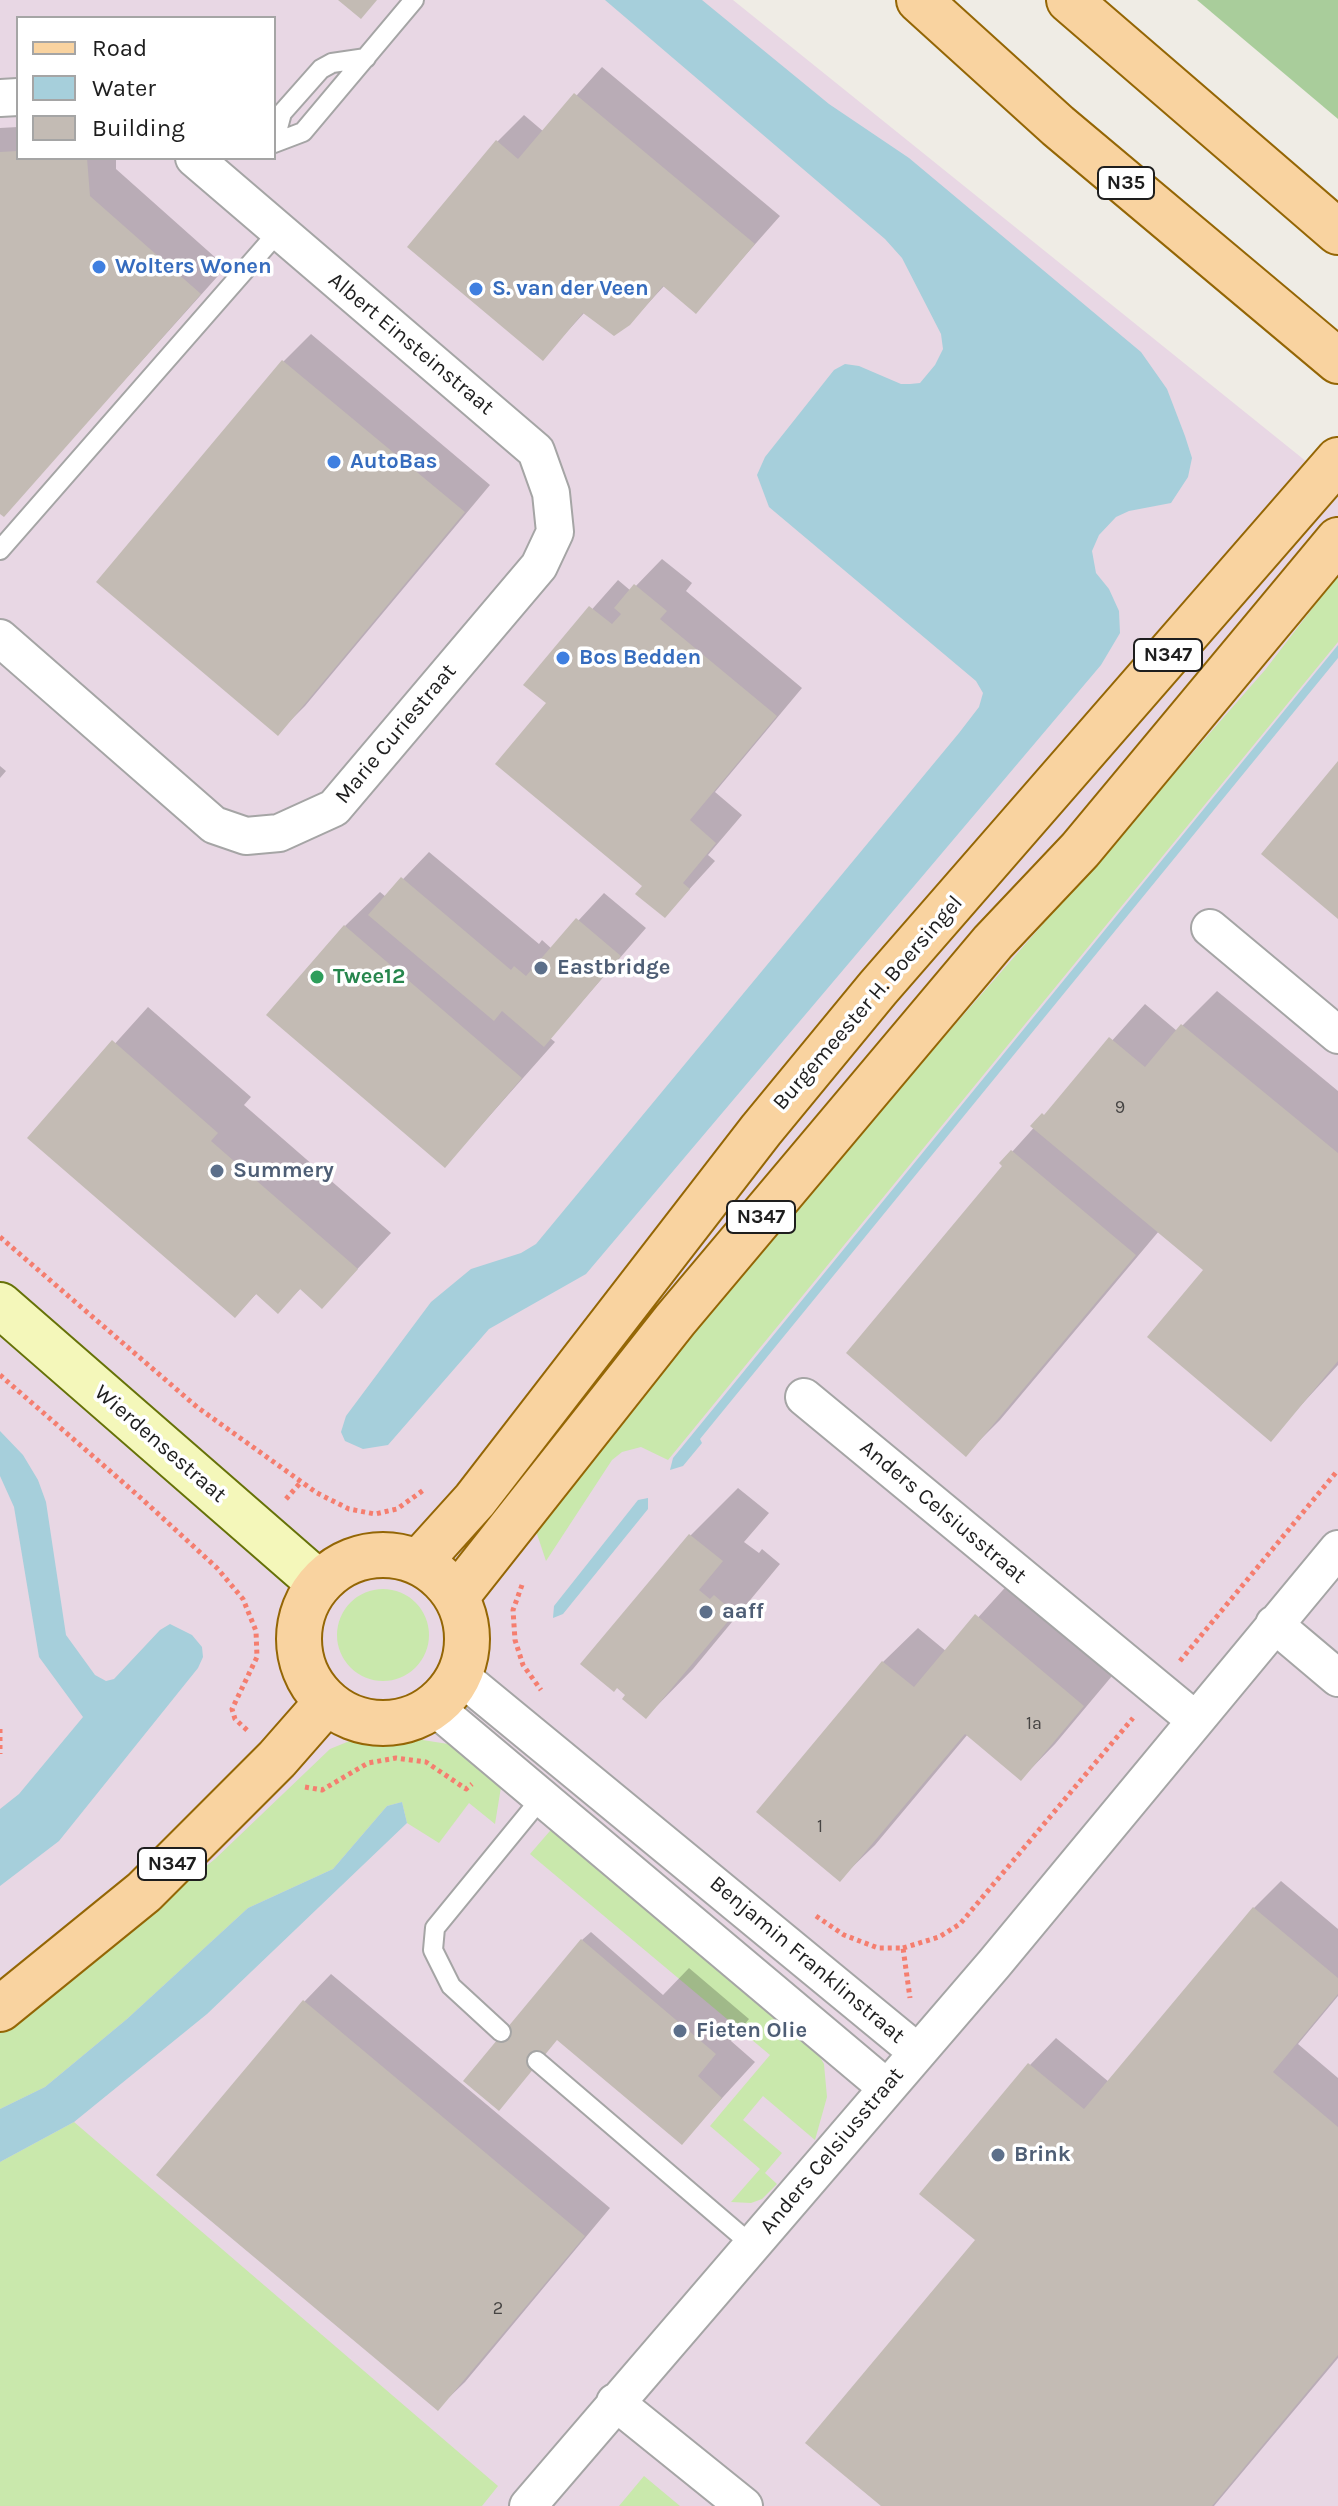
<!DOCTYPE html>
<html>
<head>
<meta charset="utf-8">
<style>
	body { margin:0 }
	#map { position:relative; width:1338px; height:2506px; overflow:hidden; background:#efece5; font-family:Karla,sans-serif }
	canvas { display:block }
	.legend { position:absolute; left:16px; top:16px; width:260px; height:144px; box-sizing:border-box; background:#fff; border:2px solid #a5a5a5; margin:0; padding:10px 14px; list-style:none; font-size:24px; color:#1e1e1e }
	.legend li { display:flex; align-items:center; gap:16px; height:40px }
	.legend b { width:40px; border:2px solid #a5a5a5 }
</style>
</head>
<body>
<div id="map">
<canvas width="1338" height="2506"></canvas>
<ul class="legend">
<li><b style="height:10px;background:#f9d3a0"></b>Road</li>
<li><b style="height:22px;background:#a6cfdb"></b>Water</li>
<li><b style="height:22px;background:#c3bbb4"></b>Building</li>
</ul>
</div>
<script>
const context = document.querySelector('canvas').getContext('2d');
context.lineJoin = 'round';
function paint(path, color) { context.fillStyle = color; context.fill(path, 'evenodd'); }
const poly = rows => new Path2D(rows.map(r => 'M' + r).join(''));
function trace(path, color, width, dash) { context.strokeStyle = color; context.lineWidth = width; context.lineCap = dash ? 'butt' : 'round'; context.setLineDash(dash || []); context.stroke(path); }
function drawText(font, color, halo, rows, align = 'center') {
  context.font = font + ' Karla,sans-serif'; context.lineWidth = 7; context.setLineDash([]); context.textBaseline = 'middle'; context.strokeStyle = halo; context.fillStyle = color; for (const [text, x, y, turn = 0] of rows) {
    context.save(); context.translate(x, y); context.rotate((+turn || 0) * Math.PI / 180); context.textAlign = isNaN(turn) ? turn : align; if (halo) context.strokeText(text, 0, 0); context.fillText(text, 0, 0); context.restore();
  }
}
paint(poly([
	[0,0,733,0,1338,487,1338,2506,0,2506],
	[18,18,274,18,274,158,18,158]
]), '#e8d7e4');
paint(poly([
	[1338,575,1338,642,668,1460,641,1447,622,1452,612,1460,546,1561,532,1519,626,1401,1265,670],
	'337 1635a46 46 0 1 1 92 0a46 46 0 1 1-92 0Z',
	[364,1735,397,1736,461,1746,502,1781,495,1824,469,1803,439,1843,407,1823,402,1802,387,1806,333,1869,248,1908,127,2019,45,2087,0,2109,0,2032,215,1859,330,1749],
	[556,1824,810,2040,824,2064,827,2097,815,2140,763,2096,743,2120,782,2153,765,2173,777,2184,762,2199,751,2203,731,2202,760,2169,710,2126,770,2055,530,1854],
	[74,2122,498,2486,482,2506,0,2506,0,2162],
	[644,2476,680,2506,619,2506]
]), '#c9e8ac');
paint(poly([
	[1197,0,1338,0,1338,119]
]), '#a9cd9b');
paint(poly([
	[605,0,702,0,829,104,909,158,1141,352,1167,389,1185,436,1192,458,1188,477,1171,503,1129,511,1116,517,1099,535,1092,551,1096,573,1109,589,1119,611,1120,633,1101,665,586,1274,489,1329,388,1445,363,1449,345,1441,341,1432,346,1416,431,1302,471,1269,521,1253,536,1244,959,733,979,707,983,693,976,681,769,507,757,475,765,457,834,370,845,364,859,366,901,384,910,384,920,383,935,365,943,349,941,334,902,258,885,239],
	[1338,645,1338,658,700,1439,702,1443,683,1466,670,1470,673,1458],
	[0,1431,23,1455,38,1480,46,1502,66,1635,95,1675,106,1681,114,1679,160,1630,170,1624,192,1635,202,1647,203,1657,198,1668,59,1841,0,1886,0,1809,19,1794,83,1717,39,1657,14,1507,0,1476],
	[648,1498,648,1509,563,1614,553,1618,554,1606,638,1500],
	[402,1802,407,1823,207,2014,74,2122,0,2162,0,2109,45,2087,127,2019,248,1908,333,1869,387,1806]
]), '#a6cfdb');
paint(poly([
	[602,67,780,216,696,311,665,285,629,324,585,312,543,358,497,142,524,115,544,132],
	[18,127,18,158,116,158,116,169,226,267,4,514,0,511,0,128],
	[311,334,490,485,305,706,278,733,99,582,284,361],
	[662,559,692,583,686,591,802,688,715,792,742,815,708,855,715,861,665,916,644,886,549,703,526,684,618,580,631,591],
	[0,766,6,771,0,778],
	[429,852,539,944,542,940,552,949,604,893,646,928,550,1038,555,1042,445,1166,345,926,380,892,386,897],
	[1217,991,1338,1091,1338,1365,1270,1439,1206,1270,1159,1231,1000,1420,966,1454,1005,1166,1012,1152,1145,1004,1177,1031],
	[148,1007,251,1097,244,1105,391,1233,322,1307,301,1288,278,1311,257,1293,235,1316,30,1138],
	[738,1488,769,1513,744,1542,759,1553,762,1549,780,1564,693,1669,646,1717,628,1695,583,1664,691,1535],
	[1011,1581,1117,1670,1055,1744,1021,1779,968,1734,875,1845,840,1879,883,1662,918,1628,947,1652],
	[1281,1881,1338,1929,1338,1996,1298,2044,1338,2078,1338,2358,1214,2506,884,2506,977,2239,1030,2065,1056,2038,1109,2082,1254,1908],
	[591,1932,663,1995,689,1968,749,2019,731,2041,755,2062,682,2142,582,1940],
	[331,1974,610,2208,465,2382,438,2408,159,2175,305,2001]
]), '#0003');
paint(poly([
	[338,0,377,0,361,19],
	[574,93,755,244,696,314,663,286,630,325,614,336,583,313,543,361,407,247,496,140,518,159],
	[18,151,18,158,87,158,90,196,201,294,4,517,0,514,0,152],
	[282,360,465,512,278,736,96,582],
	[634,584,667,611,660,619,777,716,690,820,716,843,683,883,690,889,665,918,635,894,642,886,495,764,546,703,523,685,589,606,612,624,621,614,614,608],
	[1338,761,1338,919,1261,854],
	[401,877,511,970,514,966,526,976,576,918,621,956,544,1047,502,1011,494,1021,368,915],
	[344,925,522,1078,445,1168,266,1015],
	[1181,1024,1338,1153,1338,1361,1271,1442,1147,1337,1203,1270,1030,1126,1042,1113,1044,1115,1109,1037,1145,1067],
	[112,1040,218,1133,211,1141,358,1269,322,1309,300,1289,278,1314,256,1294,235,1318,27,1138],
	[1011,1150,1136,1255,966,1457,846,1353,1002,1166,999,1163],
	[689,1534,723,1561,699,1590,710,1599,714,1595,735,1613,646,1719,622,1699,625,1695,617,1688,614,1692,580,1664],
	[975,1614,1084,1706,1021,1781,965,1734,840,1882,756,1812,882,1661,914,1687],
	[1253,1907,1338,1978,1338,1994,1273,2072,1338,2127,1338,2355,1212,2506,881,2506,805,2443,975,2240,919,2194,1028,2063,1084,2109],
	[581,1939,716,2054,698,2076,722,2098,682,2145,557,2040,499,2111,463,2081],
	[303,2000,585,2236,438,2411,156,2175]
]), '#c3bbb4');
const lane = poly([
	[274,143,303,132,414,0],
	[274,143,282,113,321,69,332,63,366,58],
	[0,550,279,231],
	[501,2032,451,1986,433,1950,435,1928,543,1796],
	[537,2061,752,2245]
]);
const street = poly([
	[0,98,18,97],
	[0,638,214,825,246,836,279,833,334,808,539,566,555,532,551,493,536,451,194,158],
	[1210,928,1338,1035],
	[804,1397,1194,1719],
	[1274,1624,1338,1678],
	[459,1675,916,2051],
	[433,1706,887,2088],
	[615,2402,744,2506],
	[528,2506,994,1964,1338,1549]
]);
const secondary = poly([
	[0,1305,319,1583]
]);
const primary = poly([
	[919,0,1058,126,1338,361],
	[1069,0,1338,232],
	'299 1639a84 84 0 1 1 168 0a84 84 0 1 1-168 0Z',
	[419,1562,475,1500,761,1130,878,988,1338,460],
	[456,1597,675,1320,993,942,1080,850,1338,540],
	[0,2009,144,1892,277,1759,327,1702]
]);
trace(lane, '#a5a5a5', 22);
trace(street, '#a5a5a5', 40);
trace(secondary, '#667208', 48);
trace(primary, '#946605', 48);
trace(poly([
	[0,1237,197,1407,317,1493,349,1509,375,1514,397,1509,425,1489],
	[0,1375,142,1499,217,1568,243,1599,256,1631,257,1657,232,1709,235,1719,249,1732],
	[286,1499,301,1482],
	[522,1585,513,1610,515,1640,523,1665,541,1690],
	[1180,1661,1338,1470],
	[0,1729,0,1754],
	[305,1787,322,1790,368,1763,396,1758,426,1762,466,1789,472,1784],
	[816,1916,844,1935,878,1948,903,1948,910,1998],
	[903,1948,939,1937,960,1924,1133,1718]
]), '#f57e6f', 5, [4, 4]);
trace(lane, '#fff', 18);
trace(street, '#fff', 36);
trace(secondary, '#f4f7ba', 44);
trace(primary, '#f9d3a0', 44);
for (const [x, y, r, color] of [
	[99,267,8,"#3f7fe0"],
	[476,289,8,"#3f7fe0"],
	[334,462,8,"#3f7fe0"],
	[563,658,8,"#3f7fe0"],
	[541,968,8,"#5c6f8a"],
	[317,977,8,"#2e9e5b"],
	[217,1171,8,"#5c6f8a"],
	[706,1612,8,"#5c6f8a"],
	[680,2031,8,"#5c6f8a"],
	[998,2155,8,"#5c6f8a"]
]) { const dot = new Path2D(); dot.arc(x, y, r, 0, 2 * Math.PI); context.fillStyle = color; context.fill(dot); trace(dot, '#fff', 3); }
drawText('18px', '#474544', null, [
	["9",1120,1108],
	["1a",1034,1724],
	["1",820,1827],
	["2",498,2309]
]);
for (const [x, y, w] of [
	[1126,183,56],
	[1168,655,68],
	[761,1217,68],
	[172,1864,68]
]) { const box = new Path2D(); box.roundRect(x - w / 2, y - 16, w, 32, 6); context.fillStyle = '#fff'; context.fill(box); trace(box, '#1e1e1e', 2); }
drawText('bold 20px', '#1e1e1e', null, [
	["N35",1126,183],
	["N347",1168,655],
	["N347",761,1217],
	["N347",172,1864]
]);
drawText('bold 22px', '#366cbe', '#fff', [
	["Wolters Wonen",115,267],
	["S. van der Veen",492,289],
	["AutoBas",350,462],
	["Bos Bedden",579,658]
], 'left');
drawText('22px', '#1e1e1e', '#fff', [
	["Albert Einsteinstraat",411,344,40],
	["Marie Curiestraat",396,734,-50],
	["Burgemeester H. Boersingel",868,1003,-49],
	["Wierdensestraat",160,1444,41],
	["Anders Celsiusstraat",943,1512,40],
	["Benjamin Franklinstraat",807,1960,40],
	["Anders Celsiusstraat",832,2151,-50]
]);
drawText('bold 22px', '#4e5e75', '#fff', [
	["Eastbridge",557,968],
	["Summery",233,1171],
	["aaff",722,1612],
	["Fieten Olie",696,2031],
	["Brink",1014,2155]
], 'left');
drawText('bold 22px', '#27864d', '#fff', [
	["Twee12",333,977]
], 'left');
</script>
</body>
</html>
